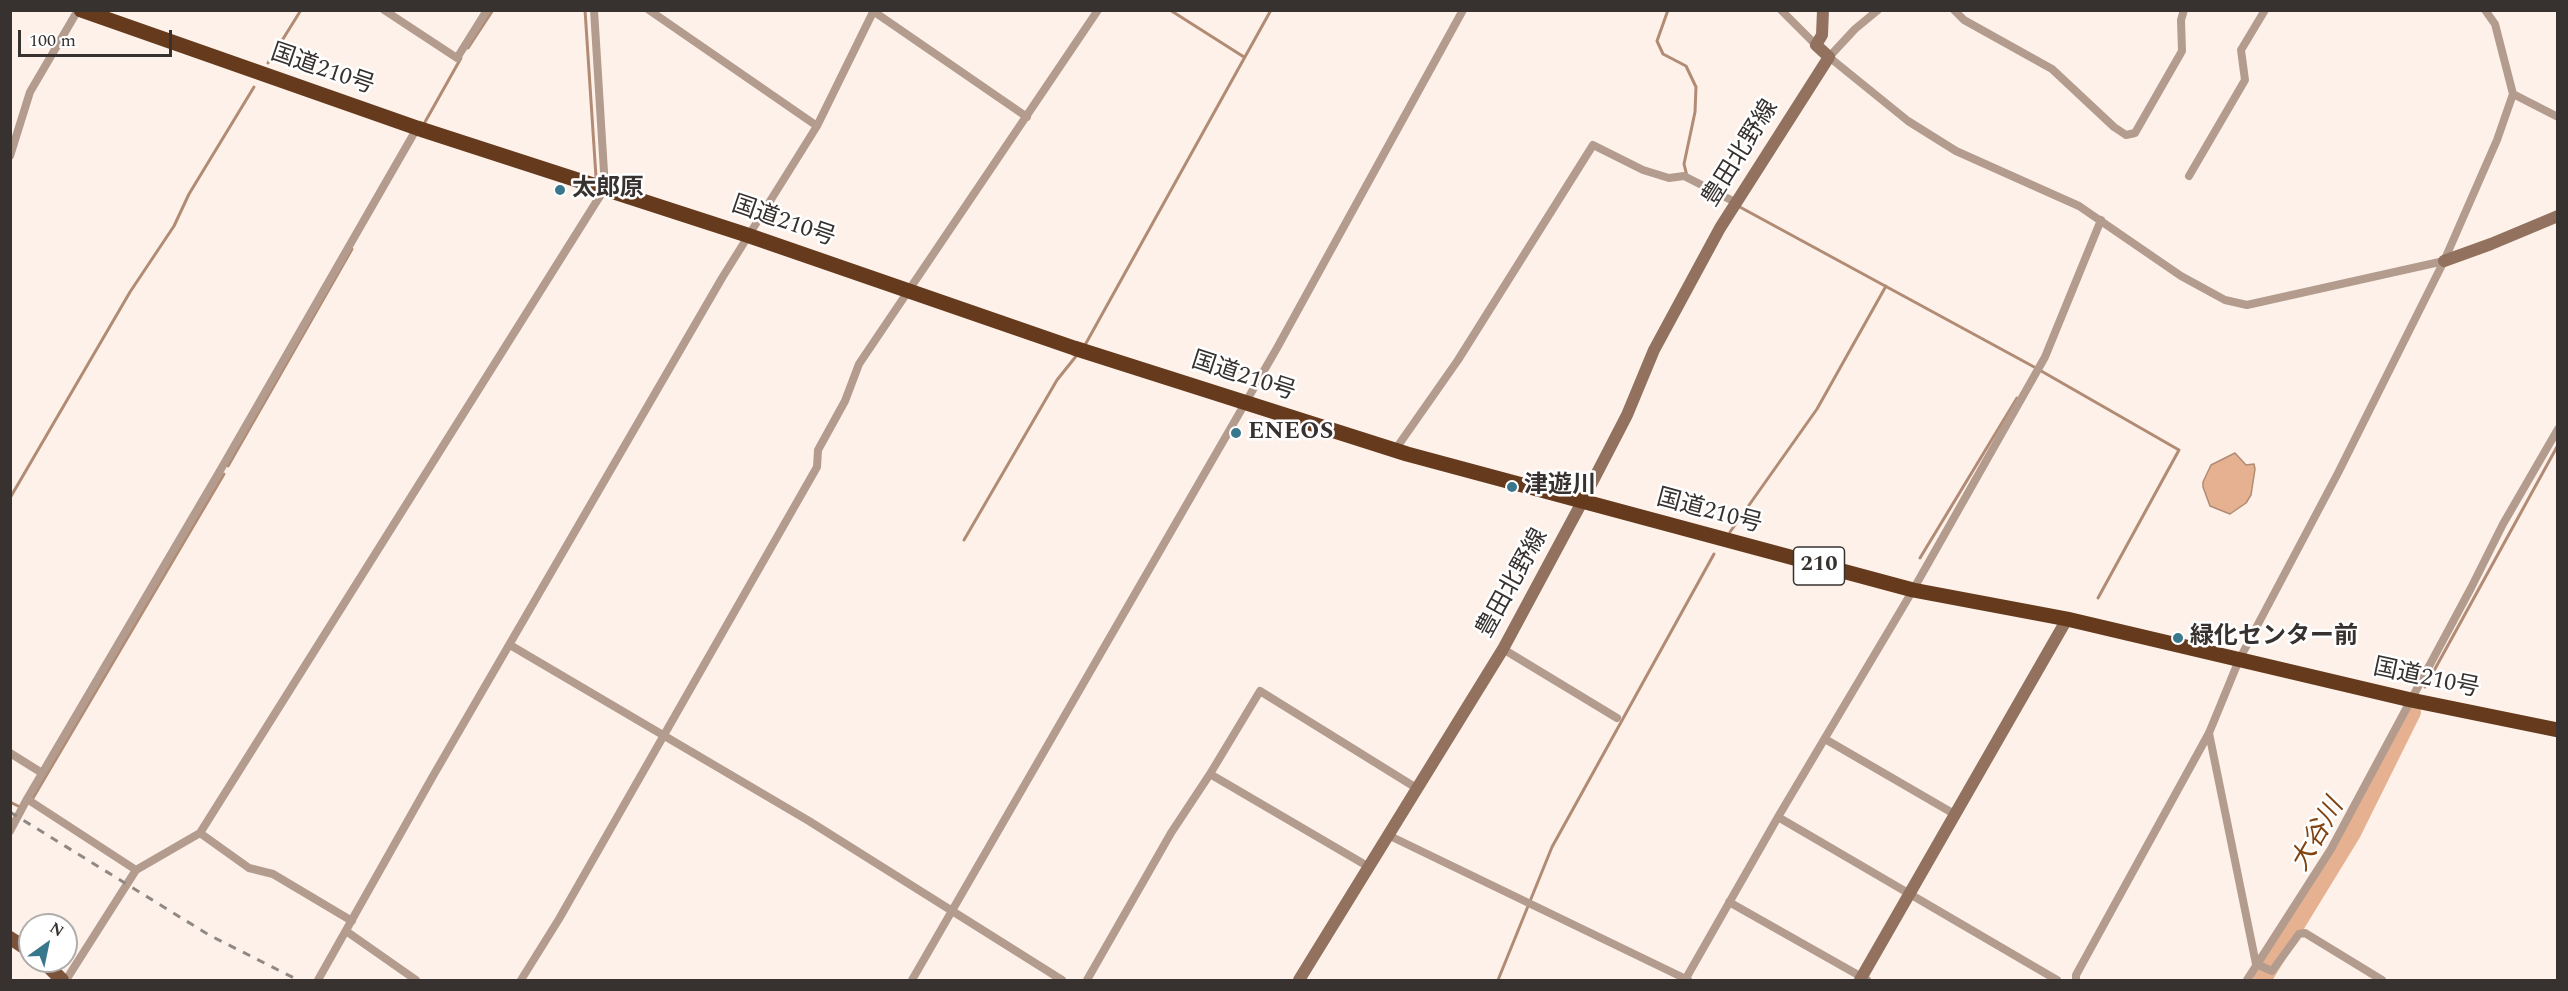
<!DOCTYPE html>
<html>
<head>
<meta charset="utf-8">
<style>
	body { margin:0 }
	#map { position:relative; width:2568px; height:991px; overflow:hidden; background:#fdf1ea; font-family:Spectral,serif }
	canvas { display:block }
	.frame { position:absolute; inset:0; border:12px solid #373230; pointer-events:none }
	.north { position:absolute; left:18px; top:913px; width:60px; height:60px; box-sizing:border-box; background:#fff; border:2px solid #afadac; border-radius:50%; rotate:33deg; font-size:16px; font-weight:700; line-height:24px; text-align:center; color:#373230 }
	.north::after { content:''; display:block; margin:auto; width:21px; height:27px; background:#39778d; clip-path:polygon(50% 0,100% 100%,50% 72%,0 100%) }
	.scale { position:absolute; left:18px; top:30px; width:154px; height:27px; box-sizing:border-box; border:3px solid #373230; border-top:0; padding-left:8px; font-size:18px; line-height:21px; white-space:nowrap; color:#373230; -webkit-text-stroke:4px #fff; paint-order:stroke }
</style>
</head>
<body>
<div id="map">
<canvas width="2568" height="991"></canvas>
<div class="frame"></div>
<div class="north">N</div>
<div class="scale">100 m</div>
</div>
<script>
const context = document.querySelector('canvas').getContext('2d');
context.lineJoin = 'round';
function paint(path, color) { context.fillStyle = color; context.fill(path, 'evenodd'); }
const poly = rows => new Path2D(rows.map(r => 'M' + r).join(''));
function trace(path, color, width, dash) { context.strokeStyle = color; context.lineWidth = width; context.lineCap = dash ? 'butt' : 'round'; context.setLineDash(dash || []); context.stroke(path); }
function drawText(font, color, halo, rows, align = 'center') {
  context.font = font + ' Spectral,"Noto Sans JP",serif'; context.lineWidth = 5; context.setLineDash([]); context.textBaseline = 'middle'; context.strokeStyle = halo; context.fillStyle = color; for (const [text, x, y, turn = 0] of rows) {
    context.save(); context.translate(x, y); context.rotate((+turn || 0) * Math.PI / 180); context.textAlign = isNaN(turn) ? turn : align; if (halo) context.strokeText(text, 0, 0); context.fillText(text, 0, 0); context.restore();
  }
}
const water = poly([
	[2235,453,2246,465,2254,464,2255,469,2251,495,2246,503,2230,514,2210,506,2203,487,2203,482,2211,465,2235,453]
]);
paint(water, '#e5b191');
trace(water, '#b18b74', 1.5);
trace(poly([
	[585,10,596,177],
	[1170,10,1244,57],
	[1668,10,1657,41,1663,54,1686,66,1696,87,1695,112,1684,164,1687,176],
	[468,48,493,10],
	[268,63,301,10],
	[425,122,461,58],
	[1738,206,2036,368,2179,450,2098,598],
	[1085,345,1271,10],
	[228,466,352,249],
	[10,498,130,292,174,226,189,194,254,87],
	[1730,532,1817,409,1886,286],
	[964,540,1057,380,1077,355],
	[1920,558,2017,398],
	[2425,687,2558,445],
	[33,798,224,474],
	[10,802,18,806],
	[1498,980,1552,847,1714,554]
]), '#b18b74', 3);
trace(poly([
	[2262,980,2352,833,2412,712]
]), '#e5b191', 18);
trace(poly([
	[384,10,457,58,487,10],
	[649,10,817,126],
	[1781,10,1816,45],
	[1878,10,1855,29,1829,57,1908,121,1956,151,2079,206,2181,276,2225,300,2247,305,2444,261],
	[1954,10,1964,20,2052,69,2114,127,2126,135,2135,133,2182,51,2181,20,2184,10],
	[873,11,1027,117],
	[2513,94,2558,117],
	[10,156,30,92,78,10],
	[2189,176,2245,80,2241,50,2265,10],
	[1395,450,1458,360,1593,145,1643,170,1669,178,1684,176,1735,202],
	[510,645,809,821,1062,980],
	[1503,649,1617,718],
	[2209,733,2256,964],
	[1825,739,1956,815],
	[10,753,42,773],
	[1210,774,1369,867],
	[27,799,136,870],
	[1778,817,2057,980],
	[10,831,27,799,221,469,417,128],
	[200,833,249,868,273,874,352,921],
	[1390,836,1688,980],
	[1729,902,1867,980],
	[346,931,416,980],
	[2256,964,2272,971,2299,934,2305,933,2382,980],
	[66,980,136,870,200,833,605,188,594,10],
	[318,980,433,776,722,278,817,126,874,10],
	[521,980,559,919,817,467,818,450,845,401,859,364,1098,10],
	[912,980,1277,348,1463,10],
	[1087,980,1171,833,1210,774,1260,691,1418,789],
	[1685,980,1778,817,1913,590,2045,357,2101,220],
	[2076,980,2076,975,2209,733,2239,660,2338,473,2444,261,2497,140,2513,94,2495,24,2485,10],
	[2247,980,2331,849,2471,588,2503,524,2558,429]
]), '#b39c8e', 8);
trace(poly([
	[2444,261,2491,244,2558,216],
	[1299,980,1503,649,1582,502,1627,415,1654,350,1720,228,1829,57,1816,45,1822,35,1823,10],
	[1860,980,2067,619]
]), '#92725e', 12);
trace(poly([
	[10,938,30,951],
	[43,961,62,980]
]), '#7b543b', 14);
trace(poly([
	[81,10,417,128,747,235,1074,348,1407,454,1913,590,2067,619,2411,700,2558,730]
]), '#663b1d', 15);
trace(poly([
	[10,812,209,935,298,980]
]), '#908883', 3, [8, 8]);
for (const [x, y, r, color] of [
	[560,190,6,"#39778d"],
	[1236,433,6,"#39778d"],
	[1512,487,6,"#39778d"],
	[2178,638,6,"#39778d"]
]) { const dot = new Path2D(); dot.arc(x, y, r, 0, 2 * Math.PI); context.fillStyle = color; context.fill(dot); trace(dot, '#fff', 2); }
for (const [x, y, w] of [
	[1819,566,51]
]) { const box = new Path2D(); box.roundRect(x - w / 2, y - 19, w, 38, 4.5); context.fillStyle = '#fff'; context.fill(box); trace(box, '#373230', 1.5); }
drawText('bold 22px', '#373230', null, [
	["210",1819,566]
]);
drawText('24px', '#373230', '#fff', [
	["国道210号",322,71,19],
	["豊田北野線",1742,154,-58],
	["国道210号",783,223,19],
	["国道210号",1243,378,18],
	["国道210号",1709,513,15],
	["豊田北野線",1514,584,-61],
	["国道210号",2426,680,12]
]);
drawText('bold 24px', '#373230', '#fff', [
	["太郎原",572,190],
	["ENEOS",1248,433],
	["津遊川",1524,487],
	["緑化センター前",2190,638]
], 'left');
drawText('italic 26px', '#80420f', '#fff', [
	["大谷川",2319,836,-60]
]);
</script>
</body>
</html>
